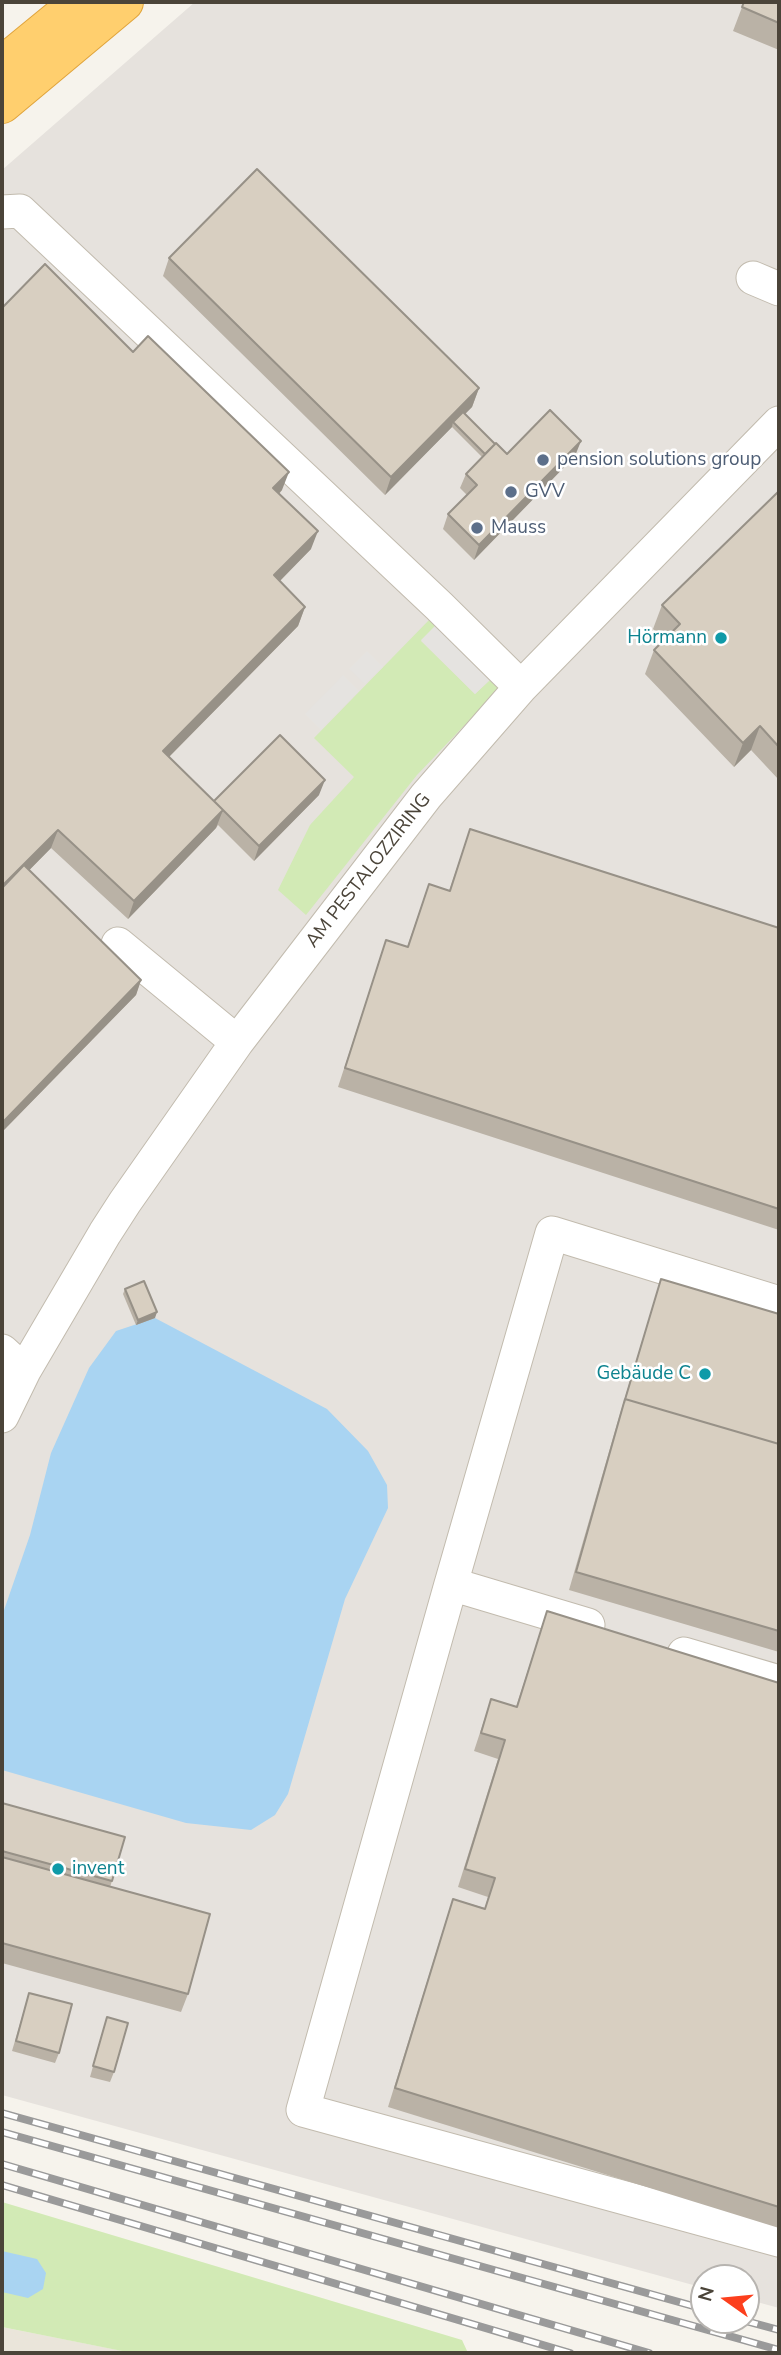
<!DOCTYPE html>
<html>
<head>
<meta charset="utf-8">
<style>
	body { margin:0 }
	#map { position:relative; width:781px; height:2355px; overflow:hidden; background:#f6f3ec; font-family:"Nunito Sans",sans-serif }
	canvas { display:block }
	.frame { position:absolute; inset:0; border:4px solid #4b4439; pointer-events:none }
	.north { position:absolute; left:690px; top:2264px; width:70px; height:70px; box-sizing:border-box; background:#fff; border:2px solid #b7b4b0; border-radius:50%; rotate:285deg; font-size:19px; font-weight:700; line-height:28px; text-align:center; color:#4b4439 }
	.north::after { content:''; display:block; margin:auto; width:24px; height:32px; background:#fc3f1d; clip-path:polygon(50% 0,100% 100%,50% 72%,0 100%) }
</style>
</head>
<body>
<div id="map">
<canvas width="781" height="2355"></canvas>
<div class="frame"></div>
<div class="north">N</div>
</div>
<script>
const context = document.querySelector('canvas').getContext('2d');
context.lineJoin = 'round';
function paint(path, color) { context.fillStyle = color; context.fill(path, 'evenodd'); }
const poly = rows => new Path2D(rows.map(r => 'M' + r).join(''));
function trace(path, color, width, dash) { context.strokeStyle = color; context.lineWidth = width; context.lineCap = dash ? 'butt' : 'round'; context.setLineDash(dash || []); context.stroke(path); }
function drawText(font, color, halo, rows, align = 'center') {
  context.font = font + ' "Nunito Sans",sans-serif'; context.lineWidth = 5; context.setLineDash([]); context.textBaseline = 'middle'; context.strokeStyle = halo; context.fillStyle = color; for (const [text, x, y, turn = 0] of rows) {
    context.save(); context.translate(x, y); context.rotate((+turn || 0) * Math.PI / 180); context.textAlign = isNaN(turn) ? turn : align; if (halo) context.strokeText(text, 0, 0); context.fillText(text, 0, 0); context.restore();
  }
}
paint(poly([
	[2,2327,123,2351,132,2353,2,2353]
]), '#eae5da');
paint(poly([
	[195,2,779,2,779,2308,746,2299,746,2278,704,2278,704,2288,2,2095,2,170]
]), '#e6e2dd');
paint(poly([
	[430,619,436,625,421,641,475,694,491,679,500,688,417,775,306,915,278,890,310,825,354,777,314,738],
	[2,2202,462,2340,468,2353,132,2353,2,2327]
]), '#d2eab5');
paint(poly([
	[436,625,491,679,475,694,421,640],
	[367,651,383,667,365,684,349,669],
	[343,675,359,691,321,730,305,714]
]), '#e5e3e0');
paint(poly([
	[155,1318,327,1409,368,1451,387,1485,388,1508,345,1599,288,1794,275,1815,251,1830,186,1823,2,1770,2,1616,30,1535,51,1453,89,1368,116,1331],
	[2,2251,37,2259,46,2273,43,2289,28,2298,2,2292]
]), '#a9d4f2');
const minor = poly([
	[2,212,20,211,439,606,521,687],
	[753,278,779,289],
	[118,944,237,1042],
	[2,1351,24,1371],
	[2,1416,24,1371,105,1233,125,1202,237,1042,426,796,521,687,779,423],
	[451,1584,303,2110,779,2240],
	[588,1625,451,1584,552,1233,779,1303],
	[684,1654,779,1682]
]);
const highway = poly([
	[2,66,80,2],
	[2,104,124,2]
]);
trace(minor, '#c2bbae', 35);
trace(highway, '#e0a43c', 40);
trace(minor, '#fff', 33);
trace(highway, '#ffcf6e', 38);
const rail = poly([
	[2,2113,704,2309],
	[2,2132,779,2350],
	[2,2164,649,2353],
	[2,2185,570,2353],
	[742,2320,779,2330]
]);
trace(rail, '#9a9a9a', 8);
trace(rail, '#fff', 5, [16]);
paint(poly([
	[744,2,779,2,779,50,733,31],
	[169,258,479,388,472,407,465,414,495,444,507,454,575,456,474,560,443,529,448,514,467,495,460,488,466,474,482,457,452,427,385,495,163,276],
	[2,308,133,352,282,490,279,494,311,549,280,581,305,607,298,626,169,757,214,802,319,795,254,861,218,825,216,828,128,919,51,848,29,870,141,980,136,995,2,1132],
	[779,491,779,780,751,750,734,767,645,674,654,650,664,640,653,629,662,605],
	[470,829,779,928,779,1230,338,1087,386,940,407,947,429,884,449,891],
	[661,1279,779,1314,779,1652,569,1590,619,1417],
	[125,1289,155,1318,136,1325,123,1294],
	[547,1611,779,1683,779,2228,388,2107,447,1917,453,1899,485,1908,488,1897,458,1887,498,1759,474,1751,491,1699,516,1707],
	[2,1803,112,1881,110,1887,188,1994,181,2012,2,1963],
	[29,1993,59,2053,55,2063,12,2051],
	[107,2017,114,2072,110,2082,90,2077]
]), '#bab2a6');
paint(poly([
	[479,388,472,407,455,424,453,422,452,427,385,495,391,477],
	[581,441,575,456,474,560,479,545],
	[289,472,282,490,266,507,273,488],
	[318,531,311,549,267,594,274,575],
	[305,607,298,626,156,770,163,751],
	[760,726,751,750,734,767,743,743],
	[325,780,319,795,254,861,259,846],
	[223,810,216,828,128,919,134,901],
	[58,830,51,848,2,898,2,886],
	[141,980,136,995,2,1132,2,1123],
	[157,1312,155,1318,136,1325,138,1320]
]), '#979187');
const building = poly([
	[744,2,779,2,779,23,742,7,744,2],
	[257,169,479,388,391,477,169,258,257,169],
	[45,264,133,352,148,336,289,472,273,488,318,531,274,575,305,607,163,751,223,810,134,901,58,830,2,886,2,308,45,264],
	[550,410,581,441,479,545,448,514,477,485,466,474,496,443,507,454,550,410],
	[463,412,495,444,485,454,453,422,463,412],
	[779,491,779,747,760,726,743,743,654,650,680,624,662,605,779,491],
	[280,735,325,780,259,846,214,801,280,735],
	[470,829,779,928,779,1209,345,1068,386,940,408,947,429,884,450,891,470,829],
	[24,865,141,980,2,1123,2,888,24,865],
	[661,1279,779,1314,779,1444,625,1399,624,1403,661,1279],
	[144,1281,157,1312,138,1320,125,1289,144,1281],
	[625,1399,779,1444,779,1631,576,1572,625,1399],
	[547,1611,779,1683,779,2207,395,2088,453,1899,485,1909,495,1878,465,1869,505,1740,481,1733,491,1699,517,1707,547,1611],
	[2,1803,125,1837,112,1881,2,1851,2,1803],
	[2,1857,210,1914,188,1994,2,1943,2,1857],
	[29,1993,72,2004,59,2053,16,2041,29,1993],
	[107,2017,128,2023,114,2072,93,2066,107,2017]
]);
paint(building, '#d8cfc1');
trace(building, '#979187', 2);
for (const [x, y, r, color] of [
	[543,460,7,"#5c6f8a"],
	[511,492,7,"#5c6f8a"],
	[477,528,7,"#5c6f8a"],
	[721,638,7,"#0f9aa8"],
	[705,1374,7,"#0f9aa8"],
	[58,1869,7,"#0f9aa8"]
]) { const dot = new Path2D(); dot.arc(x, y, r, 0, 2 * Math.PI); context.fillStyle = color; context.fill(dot); trace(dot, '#fff', 2.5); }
drawText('19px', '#4e5e75', '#fff', [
	["pension solutions group",557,460],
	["GVV",525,492],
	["Mauss",491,528]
], 'left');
drawText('19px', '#0d838f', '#fff', [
	["Hörmann",707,638],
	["Gebäude C",691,1374],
	["invent",72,1869,"left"]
], 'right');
drawText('19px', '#4b4439', '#fff', [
	["AM PESTALOZZIRING",369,871,-52]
]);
</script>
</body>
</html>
